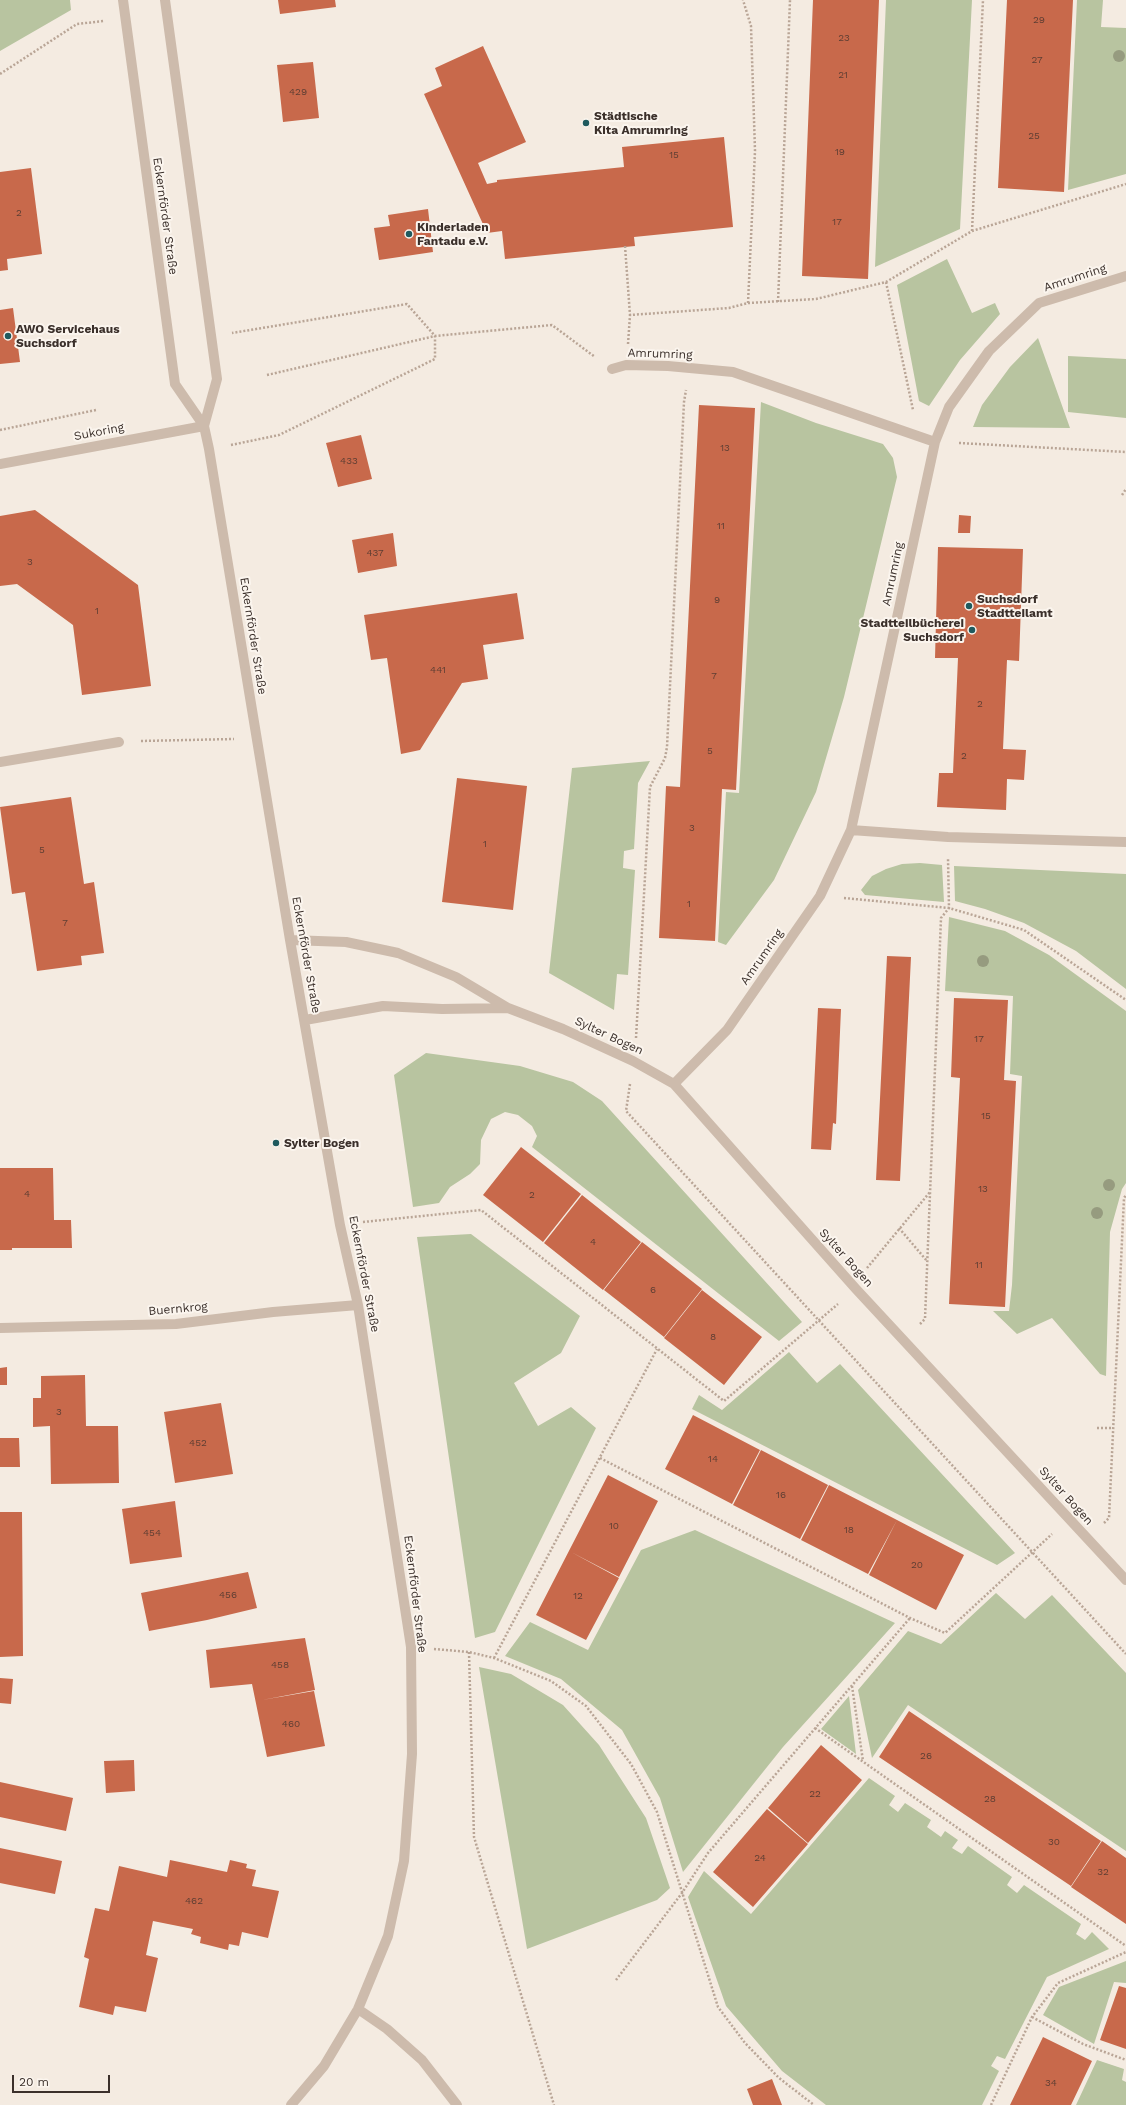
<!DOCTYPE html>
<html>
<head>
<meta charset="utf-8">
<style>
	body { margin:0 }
	#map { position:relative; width:1126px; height:2105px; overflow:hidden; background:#f4ebe1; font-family:"Work Sans",sans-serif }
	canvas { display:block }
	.scale { position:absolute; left:12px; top:2075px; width:98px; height:18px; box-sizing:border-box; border:2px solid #3b302b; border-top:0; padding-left:5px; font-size:12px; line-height:14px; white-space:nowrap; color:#3b302b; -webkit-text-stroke:3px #fbf5ee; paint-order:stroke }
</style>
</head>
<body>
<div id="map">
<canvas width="1126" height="2105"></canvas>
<div class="scale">20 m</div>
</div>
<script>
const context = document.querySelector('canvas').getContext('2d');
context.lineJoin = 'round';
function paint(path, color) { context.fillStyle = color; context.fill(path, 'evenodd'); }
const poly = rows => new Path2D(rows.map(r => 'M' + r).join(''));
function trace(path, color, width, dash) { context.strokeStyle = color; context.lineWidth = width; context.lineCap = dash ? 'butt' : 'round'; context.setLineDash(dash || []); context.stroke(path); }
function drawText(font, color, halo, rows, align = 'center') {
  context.font = font + ' "Work Sans",sans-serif'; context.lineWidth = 4; context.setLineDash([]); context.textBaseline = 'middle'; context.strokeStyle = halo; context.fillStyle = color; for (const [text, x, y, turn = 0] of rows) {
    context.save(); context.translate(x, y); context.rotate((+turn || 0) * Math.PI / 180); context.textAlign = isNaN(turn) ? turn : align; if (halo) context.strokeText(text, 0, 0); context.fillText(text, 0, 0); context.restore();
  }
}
paint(poly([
	[0,0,70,0,71,10,0,51],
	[886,0,972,0,960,229,875,267],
	[1077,0,1103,0,1101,27,1126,28,1126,174,1068,190],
	[947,259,972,313,995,303,1000,314,960,360,929,406,919,401,897,285],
	[1038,338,1070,428,973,427,982,405,1010,367],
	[1068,356,1126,359,1126,418,1068,412],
	[761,402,816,423,883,444,893,458,897,477,844,697,816,792,774,880,726,945,718,942,726,792,739,793],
	[650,761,638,783,634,849,624,851,623,868,635,870,628,975,617,974,614,1010,549,973,572,768],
	[920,863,942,865,944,902,865,895,861,890,872,876,886,869,902,864],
	[954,866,1126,874,1126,989,1076,951,1024,923,985,909,955,901],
	[949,917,1005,931,1049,955,1126,1011,1126,1183,1122,1189,1110,1232,1106,1376,1100,1374,1052,1318,1017,1334,993,1311,1009,1311,1012,1285,1022,1076,1010,1074,1013,996,945,991],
	[426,1053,520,1066,573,1082,602,1101,802,1322,779,1341,532,1147,537,1136,532,1126,518,1115,505,1112,491,1119,481,1140,480,1164,470,1174,450,1187,439,1203,413,1207,394,1075],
	[471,1234,580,1316,561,1353,514,1383,538,1426,571,1407,596,1428,495,1632,475,1638,417,1237],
	[789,1352,817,1383,840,1364,1015,1553,997,1565,692,1409,699,1395,722,1410],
	[695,1530,895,1623,783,1747,683,1872,660,1798,622,1730,561,1679,505,1656,530,1622,588,1650,641,1550],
	[996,1593,1025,1619,1052,1595,1126,1673,1126,1851,908,1705,872,1758,858,1690,908,1631,941,1644],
	[479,1667,511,1674,563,1705,599,1745,646,1818,670,1888,657,1900,527,1949],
	[849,1696,856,1754,821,1729],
	[869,1778,895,1796,889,1805,898,1812,905,1803,931,1820,927,1827,941,1837,945,1831,958,1840,952,1848,962,1854,968,1846,1012,1877,1007,1885,1017,1893,1024,1885,1081,1924,1076,1934,1085,1940,1092,1932,1109,1949,1047,1977,1005,2059,997,2056,991,2066,999,2071,982,2105,826,2105,782,2071,726,2006,688,1897,704,1871,751,1914],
	[1126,1961,1126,1983,1114,1982,1094,2044,1043,2015,1059,1987],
	[1097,2060,1124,2069,1122,2080,1126,2082,1126,2105,1076,2105]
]), '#b8c4a0');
paint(poly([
	[278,0,335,0,336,7,280,14],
	[813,0,879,0,868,279,802,276],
	[1007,0,1073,0,1064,192,998,188],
	[483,46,526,142,478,163,487,184,497,182,497,180,624,167,622,147,724,137,733,227,634,237,635,246,505,259,502,231,487,233,424,94,442,86,435,68],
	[313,62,319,118,283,122,277,65],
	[31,168,42,254,7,259,8,270,0,271,0,172],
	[428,209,433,252,379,260,374,228,390,226,388,215],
	[13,308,20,362,0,364,0,310],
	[699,405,755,408,736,790,722,789,715,941,659,938,666,786,680,787],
	[361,435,372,479,338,487,326,443],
	[35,510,138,585,151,686,82,695,73,625,17,584,0,586,0,516],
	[959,515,971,516,970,533,958,533],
	[393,533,397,566,358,573,352,540],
	[938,547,1023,549,1019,661,1007,660,1003,749,1026,750,1024,780,1007,779,1006,810,937,807,939,773,953,773,958,658,935,658],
	[517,593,524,639,483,645,488,679,462,683,420,750,401,754,387,658,371,660,364,615],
	[457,778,527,786,513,910,442,902],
	[71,797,84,884,94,882,104,953,81,956,82,965,37,971,25,892,12,894,0,807],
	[887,956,911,957,900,1181,876,1180],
	[954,998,1008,1000,1004,1080,1016,1081,1005,1307,949,1304,960,1078,951,1077],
	[818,1008,841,1009,836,1124,833,1123,831,1150,811,1149],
	[521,1147,581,1194,543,1242,483,1195],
	[0,1168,53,1168,54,1220,71,1220,72,1248,12,1248,12,1250,0,1250],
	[582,1195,641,1242,603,1290,544,1243],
	[642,1242,702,1289,664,1337,604,1290],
	[702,1290,762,1337,724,1385,664,1338],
	[7,1367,7,1385,0,1385,0,1368],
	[85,1375,86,1426,118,1426,119,1483,51,1484,50,1426,33,1427,33,1398,41,1398,41,1376],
	[221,1403,233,1474,175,1483,164,1412],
	[693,1415,760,1450,732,1504,665,1469],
	[0,1438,19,1438,20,1467,0,1467],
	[761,1450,828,1485,800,1539,733,1505],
	[608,1475,658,1501,619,1577,571,1552,619,1578,586,1640,536,1615],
	[829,1485,897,1520,868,1574,801,1540],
	[175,1501,182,1557,130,1564,122,1509],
	[0,1512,22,1512,23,1656,0,1657],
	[897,1520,964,1555,936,1610,869,1575],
	[248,1572,257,1608,207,1620,149,1631,141,1593],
	[305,1638,315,1690,262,1700,314,1691,325,1746,267,1757,252,1684,210,1688,206,1650],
	[0,1678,13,1679,11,1704,0,1703],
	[909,1711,1101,1841,1071,1886,879,1757],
	[821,1745,862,1780,808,1843,768,1808],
	[134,1760,135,1791,106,1793,104,1761],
	[0,1782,73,1798,66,1831,0,1817],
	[767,1809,808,1844,753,1907,713,1872],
	[1102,1841,1126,1858,1126,1924,1071,1887],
	[0,1848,62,1861,55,1894,0,1883],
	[170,1860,227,1872,230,1860,247,1864,246,1868,256,1870,252,1886,279,1891,268,1938,242,1932,239,1946,229,1944,228,1950,200,1943,201,1937,191,1934,193,1929,153,1921,146,1955,158,1958,146,2012,115,2006,113,2015,79,2007,89,1959,84,1957,95,1908,109,1911,119,1866,167,1877],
	[1119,1986,1126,1988,1126,2049,1100,2040],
	[1043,2037,1092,2061,1071,2105,1010,2105],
	[772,2079,782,2105,753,2105,747,2089]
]), '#c8694b');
trace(poly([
	[0,74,77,24,104,21],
	[972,231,983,0],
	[625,246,630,315],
	[886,282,913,410],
	[778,302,790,0],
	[748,303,816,299,886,282,972,231,1126,184],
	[628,344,630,315,729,308,748,303,755,151,751,26,743,0],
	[267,375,435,336,552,325,595,357],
	[0,430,96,410],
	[959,443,1126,452],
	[231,445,279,435,435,359,435,336,407,304,232,333],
	[1122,495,1126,489],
	[141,741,234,739],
	[844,898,949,908,1024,930,1126,1000],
	[636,1038,650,787,665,758,667,747,684,402,686,390],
	[630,1084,626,1111,1126,1654],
	[363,1222,481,1210,724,1401,838,1304],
	[899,1228,927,1261],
	[867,1268,930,1192],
	[920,1324,925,1319,941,918,949,908,948,858],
	[1097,1428,1113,1428],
	[600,1458,910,1618,945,1633,1052,1534],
	[1104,1523,1109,1518,1124,1198,1126,1195],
	[434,1649,469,1652,494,1658,551,1681,586,1706,631,1764,657,1812,718,2007,745,2043,779,2078,814,2105],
	[469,1652,474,1837,554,2105],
	[494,1658,657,1349],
	[852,1686,863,1761],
	[815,1728,1126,1946],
	[616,1980,682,1893,708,1853,910,1618],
	[1032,2017,1083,2044,1126,2060],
	[991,2105,1032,2017,1058,1983,1126,1952]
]), '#b9a596', 2.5, [2, 2]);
trace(poly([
	[123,0,175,384,204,426,209,449,290,940,340,1225,358,1305,411,1647,412,1754,404,1861,388,1936,358,2009,324,2066,291,2105],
	[165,0,217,379,204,426],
	[612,369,626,365,668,366,733,372,935,442],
	[0,464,204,426],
	[0,762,119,742],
	[851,830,948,837,1126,842],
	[290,940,346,942,398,953,456,977,508,1008,563,1029,633,1061,674,1084,856,1289,1126,1580],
	[305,1020,383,1006,442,1009,508,1008],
	[674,1084,727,1030,820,896,851,830,935,442,949,407,989,351,1039,303,1126,276],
	[0,1328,176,1324,273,1312,358,1305],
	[358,2009,387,2029,422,2060,457,2105]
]), '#cdbbac', 10);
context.fillStyle = '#969b7f';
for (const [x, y] of [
	[1119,56],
	[983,961],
	[1109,1185],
	[1097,1213]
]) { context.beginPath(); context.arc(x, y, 6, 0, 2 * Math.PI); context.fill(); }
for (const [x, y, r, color] of [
	[586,123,4,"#1f5a5e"],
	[409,234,4,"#1f5a5e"],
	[8,336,4,"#1f5a5e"],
	[969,606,4,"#1f5a5e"],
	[972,630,4,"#1f5a5e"],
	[276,1143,4,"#1f5a5e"]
]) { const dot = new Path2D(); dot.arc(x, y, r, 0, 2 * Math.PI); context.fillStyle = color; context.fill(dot); trace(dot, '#fbf5ee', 1.5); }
drawText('10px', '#5e3e33', null, [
	["29",1039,20],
	["23",844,38],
	["27",1037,60],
	["21",843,75],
	["429",298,92],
	["25",1034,136],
	["19",840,152],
	["15",674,155],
	["2",19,213],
	["17",837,222],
	["13",725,448],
	["433",349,461],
	["11",721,526],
	["437",375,553],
	["3",30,562],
	["9",717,600],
	["1",97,611],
	["441",438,670],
	["7",714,676],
	["2",980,704],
	["5",710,751],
	["2",964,756],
	["3",692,828],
	["1",485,844],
	["5",42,850],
	["1",689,904],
	["7",65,923],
	["17",979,1039],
	["15",986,1116],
	["13",983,1189],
	["4",27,1194],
	["2",532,1195],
	["4",593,1242],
	["11",979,1265],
	["6",653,1290],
	["8",713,1337],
	["3",59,1412],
	["452",198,1443],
	["14",713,1459],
	["16",781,1495],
	["10",614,1526],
	["18",849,1530],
	["454",152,1533],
	["20",917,1565],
	["456",228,1595],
	["12",578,1596],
	["458",280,1665],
	["460",291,1724],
	["26",926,1756],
	["22",815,1794],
	["28",990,1799],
	["30",1054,1842],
	["24",760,1858],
	["32",1103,1872],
	["462",194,1901],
	["34",1051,2083]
]);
drawText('bold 12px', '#3b302b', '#fbf5ee', [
	["Städtische",594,116],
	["Kita Amrumring",594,130],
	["Kinderladen",417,227],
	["Fantadu e.V.",417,241],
	["AWO Servicehaus",16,329],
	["Suchsdorf",16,343],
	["Suchsdorf",977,599],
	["Stadtteilamt",977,613],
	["Stadtteilbücherei",964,623,"right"],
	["Suchsdorf",964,637,"right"],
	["Sylter Bogen",284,1143]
], 'left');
drawText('12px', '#3b302b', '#fbf5ee', [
	["Eckernförder Straße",165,216,82],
	["Amrumring",1075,278,-18],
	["Amrumring",660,354,2],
	["Sukoring",99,432,-11],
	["Amrumring",893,574,-78],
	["Eckernförder Straße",253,636,81],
	["Eckernförder Straße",306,955,80],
	["Amrumring",762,957,-55],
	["Sylter Bogen",609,1036,25],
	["Sylter Bogen",846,1258,48],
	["Eckernförder Straße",364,1274,79],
	["Buernkrog",178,1309,-5],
	["Sylter Bogen",1066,1496,48],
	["Eckernförder Straße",415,1594,83]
]);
</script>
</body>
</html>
